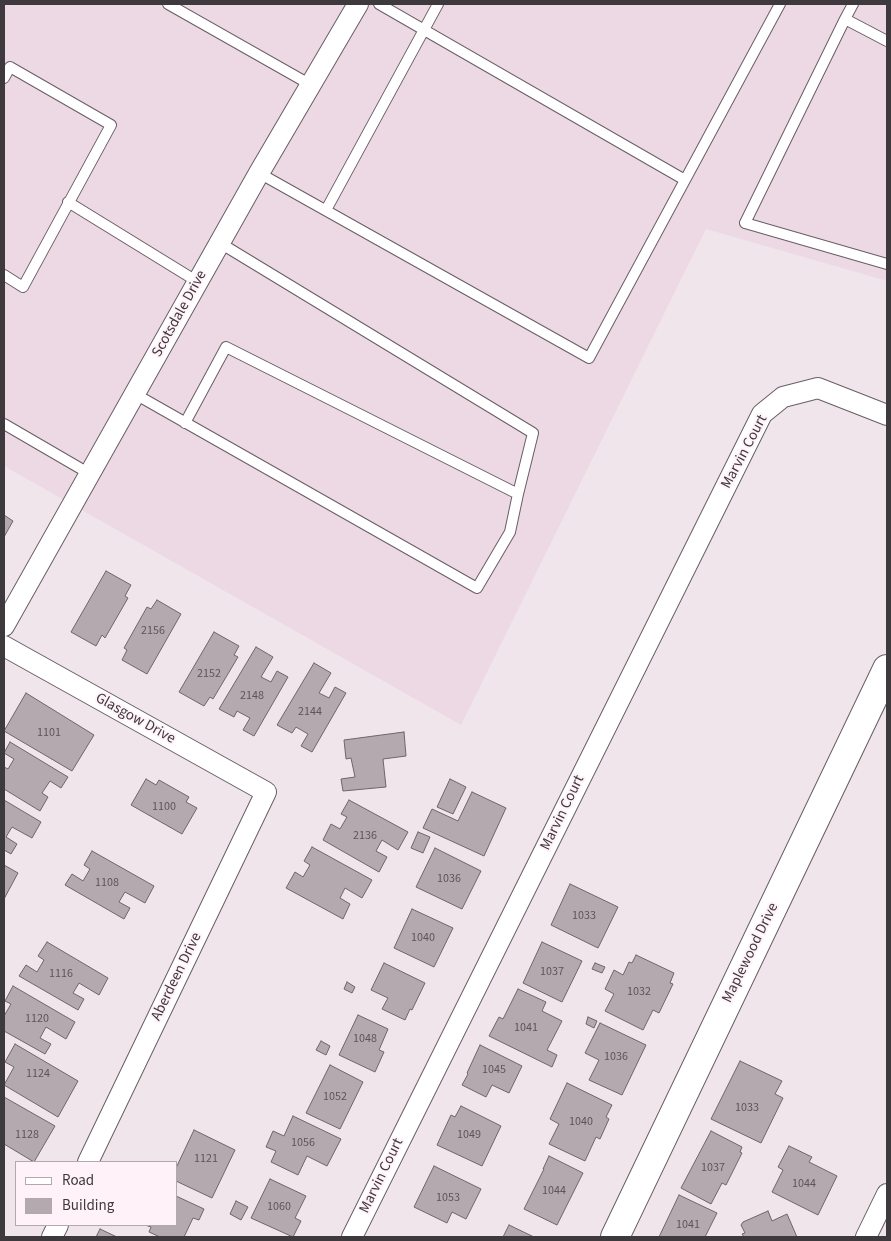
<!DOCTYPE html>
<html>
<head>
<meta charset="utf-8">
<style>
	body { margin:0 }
	#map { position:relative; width:891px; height:1241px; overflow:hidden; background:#f1e5ec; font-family:"Source Sans 3",sans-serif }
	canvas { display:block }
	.frame { position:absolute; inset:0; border:5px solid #3e393c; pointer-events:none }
	.legend { position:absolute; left:15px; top:1161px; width:162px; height:65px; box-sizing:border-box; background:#fff2f9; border:1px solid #b2a8ad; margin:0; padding:6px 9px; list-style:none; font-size:15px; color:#3e393c }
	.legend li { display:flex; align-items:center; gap:10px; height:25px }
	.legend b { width:25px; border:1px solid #b2a8ad }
</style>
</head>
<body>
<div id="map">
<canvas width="891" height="1241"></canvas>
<div class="frame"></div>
<ul class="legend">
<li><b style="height:6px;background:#fff"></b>Road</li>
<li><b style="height:14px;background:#b5a9b0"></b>Building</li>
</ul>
</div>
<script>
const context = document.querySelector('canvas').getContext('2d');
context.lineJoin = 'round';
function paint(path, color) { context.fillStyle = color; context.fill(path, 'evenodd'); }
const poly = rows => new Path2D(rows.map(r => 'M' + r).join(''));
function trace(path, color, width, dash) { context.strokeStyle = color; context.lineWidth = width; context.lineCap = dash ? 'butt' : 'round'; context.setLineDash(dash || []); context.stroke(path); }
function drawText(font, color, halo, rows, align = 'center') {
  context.font = font + ' "Source Sans 3",sans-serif'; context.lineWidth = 4; context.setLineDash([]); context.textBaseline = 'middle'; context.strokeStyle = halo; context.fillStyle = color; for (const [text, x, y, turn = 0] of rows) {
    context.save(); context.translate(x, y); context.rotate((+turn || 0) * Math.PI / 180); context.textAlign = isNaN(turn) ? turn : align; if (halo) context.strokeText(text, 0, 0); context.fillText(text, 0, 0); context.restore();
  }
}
paint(poly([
	[4,4,887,4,887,281,706,229,461,725,4,466]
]), '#edd9e4');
const building = poly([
	[4,515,13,521,4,537,4,515],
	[106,571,131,585,125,596,128,598,105,638,102,635,96,646,71,632,106,571],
	[157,600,181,614,147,674,122,660,127,650,124,648,147,607,151,609,157,600],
	[214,632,239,646,234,655,238,657,213,699,210,697,204,706,179,692,214,632],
	[256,647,273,657,261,677,271,682,277,671,288,677,254,736,243,730,250,718,237,711,234,717,219,709,256,647],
	[314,663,331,673,319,693,329,698,335,687,346,693,312,752,301,746,308,734,296,727,292,733,277,725,314,663],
	[26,693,94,735,72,771,4,731,26,693],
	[404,732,406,756,383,759,386,787,343,791,341,779,355,777,351,758,346,759,344,740,404,732],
	[10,742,68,777,61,788,50,781,42,793,48,797,40,811,4,789,4,767,8,769,14,759,4,753,10,742],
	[146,779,156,785,159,780,189,797,186,802,197,808,182,834,131,805,146,779],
	[450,779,466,787,453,814,437,807,450,779],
	[472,792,506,808,484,856,423,828,432,809,458,821,472,792],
	[4,800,41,822,32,838,12,827,6,837,17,844,11,854,4,850,4,800],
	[349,800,408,832,398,850,382,840,376,851,387,857,379,872,323,840,331,824,340,829,347,817,341,814,349,800],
	[418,832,430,837,423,853,411,848,418,832],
	[312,847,372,880,362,898,345,888,340,898,350,904,343,919,286,888,295,872,303,877,310,865,304,861,312,847],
	[435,848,481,871,462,909,416,887,435,848],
	[92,851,154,886,145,903,125,892,119,902,130,908,124,919,65,885,72,874,83,881,90,869,84,865,92,851],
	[4,865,18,873,4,899,4,865],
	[570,884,618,907,598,948,551,925,570,884],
	[412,909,453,928,434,967,394,948,412,909],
	[47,942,108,978,99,995,79,983,73,993,84,999,78,1010,19,976,26,965,37,972,44,960,38,956,47,942],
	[542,942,582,961,562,1002,523,983,542,942],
	[636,955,674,973,670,983,673,984,659,1013,653,1010,643,1030,605,1011,614,994,605,989,614,970,623,975,629,962,632,963,636,955],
	[384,963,425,983,412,1010,410,1009,405,1020,382,1009,388,998,371,990,384,963],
	[595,963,605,967,602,973,592,969,595,963],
	[347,982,355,987,352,993,344,989,347,982],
	[13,986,75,1022,66,1039,46,1027,40,1038,51,1044,45,1054,4,1031,4,1016,11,1004,5,1001,13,986],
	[518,989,546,1002,542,1011,562,1021,547,1050,557,1055,552,1067,489,1036,499,1017,503,1019,518,989],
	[358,1015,388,1029,379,1050,384,1052,375,1072,339,1055,358,1015],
	[588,1017,597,1021,594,1028,586,1024,588,1017],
	[600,1023,646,1045,622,1095,589,1080,599,1060,585,1053,600,1023],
	[321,1041,330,1046,326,1055,316,1050,321,1041],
	[15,1044,78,1081,58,1117,4,1085,14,1067,5,1062,15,1044],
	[480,1045,522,1066,509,1093,492,1085,486,1097,462,1085,468,1074,467,1073,480,1045],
	[740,1061,782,1081,775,1094,783,1098,761,1143,711,1119,740,1061],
	[330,1065,363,1082,340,1129,306,1113,330,1065],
	[567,1083,612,1105,606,1117,609,1119,600,1139,596,1137,585,1161,549,1144,559,1124,550,1119,567,1083],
	[4,1097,55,1126,34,1162,4,1144,4,1097],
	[461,1106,501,1126,482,1166,437,1145,451,1115,455,1117,461,1106],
	[293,1116,341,1139,327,1166,307,1156,298,1175,271,1162,276,1151,266,1147,273,1131,284,1136,293,1116],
	[194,1130,235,1150,212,1198,176,1181,176,1168,194,1130],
	[711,1131,742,1147,740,1152,742,1153,726,1185,722,1183,711,1204,681,1188,711,1131],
	[789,1146,812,1157,809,1162,837,1176,818,1215,772,1192,783,1170,778,1167,789,1146],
	[549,1156,583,1173,557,1225,524,1209,544,1169,543,1169,549,1156],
	[434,1166,481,1189,466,1219,452,1212,447,1223,414,1207,434,1166],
	[270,1179,306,1196,295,1218,301,1221,293,1237,251,1218,270,1179],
	[679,1195,717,1213,705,1237,659,1237,679,1195],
	[176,1196,204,1209,199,1220,193,1218,184,1237,160,1237,149,1232,151,1227,145,1225,176,1225,176,1196],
	[236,1201,248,1207,241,1220,230,1214,236,1201],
	[768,1211,772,1221,787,1214,797,1237,744,1237,742,1234,745,1233,741,1225,743,1222,768,1211],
	[509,1225,534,1237,503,1237,509,1225],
	[100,1229,117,1237,96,1237,100,1229]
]);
paint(building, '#b5a9b0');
trace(building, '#6f646a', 1);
const lane = poly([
	[168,4,311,85],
	[379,4,685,180],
	[845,19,853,4],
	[887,41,845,19,745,223,887,264],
	[4,78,10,67,111,125,23,287,4,275],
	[259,173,589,358,780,4],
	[68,202,198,282],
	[326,210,438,4],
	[135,394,477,588,510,532,518,494,533,433,220,243],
	[185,423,226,347,518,494],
	[4,424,90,474]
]);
const street = poly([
	[4,626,259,173,358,4],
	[4,646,266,792,88,1162],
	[52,1237,58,1225],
	[352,1237,762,414,783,397,818,388,887,415],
	[866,1237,887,1194]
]);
const secondary = poly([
	[615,1237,887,669]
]);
trace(lane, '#685e64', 12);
trace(street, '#685e64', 22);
trace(secondary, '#685e64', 30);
trace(lane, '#fff', 10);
trace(street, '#fff', 20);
trace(secondary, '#fff', 28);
drawText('12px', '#5c5559', null, [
	["2156",153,631],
	["2152",209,674],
	["2148",252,696],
	["2144",310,712],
	["1101",49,733],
	["1100",164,807],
	["2136",365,836],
	["1036",449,879],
	["1108",107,883],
	["1033",584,916],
	["1040",423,938],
	["1037",552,972],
	["1116",61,974],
	["1032",639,992],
	["1120",37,1019],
	["1041",526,1028],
	["1048",365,1039],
	["1036",616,1057],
	["1045",494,1070],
	["1124",38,1074],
	["1052",335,1097],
	["1033",747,1108],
	["1040",581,1122],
	["1128",27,1135],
	["1049",469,1135],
	["1056",303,1143],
	["1121",206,1159],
	["1037",713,1168],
	["1044",804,1184],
	["1044",554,1191],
	["1053",448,1198],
	["1060",279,1207],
	["1041",688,1225]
]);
drawText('15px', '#3e393c', '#fff2f9', [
	["Scotsdale Drive",180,314,-61],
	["Marvin Court",745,452,-62],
	["Glasgow Drive",135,719,29],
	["Marvin Court",563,813,-64],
	["Maplewood Drive",751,953,-64],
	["Aberdeen Drive",177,977,-64],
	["Marvin Court",382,1176,-64]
]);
</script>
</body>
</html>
